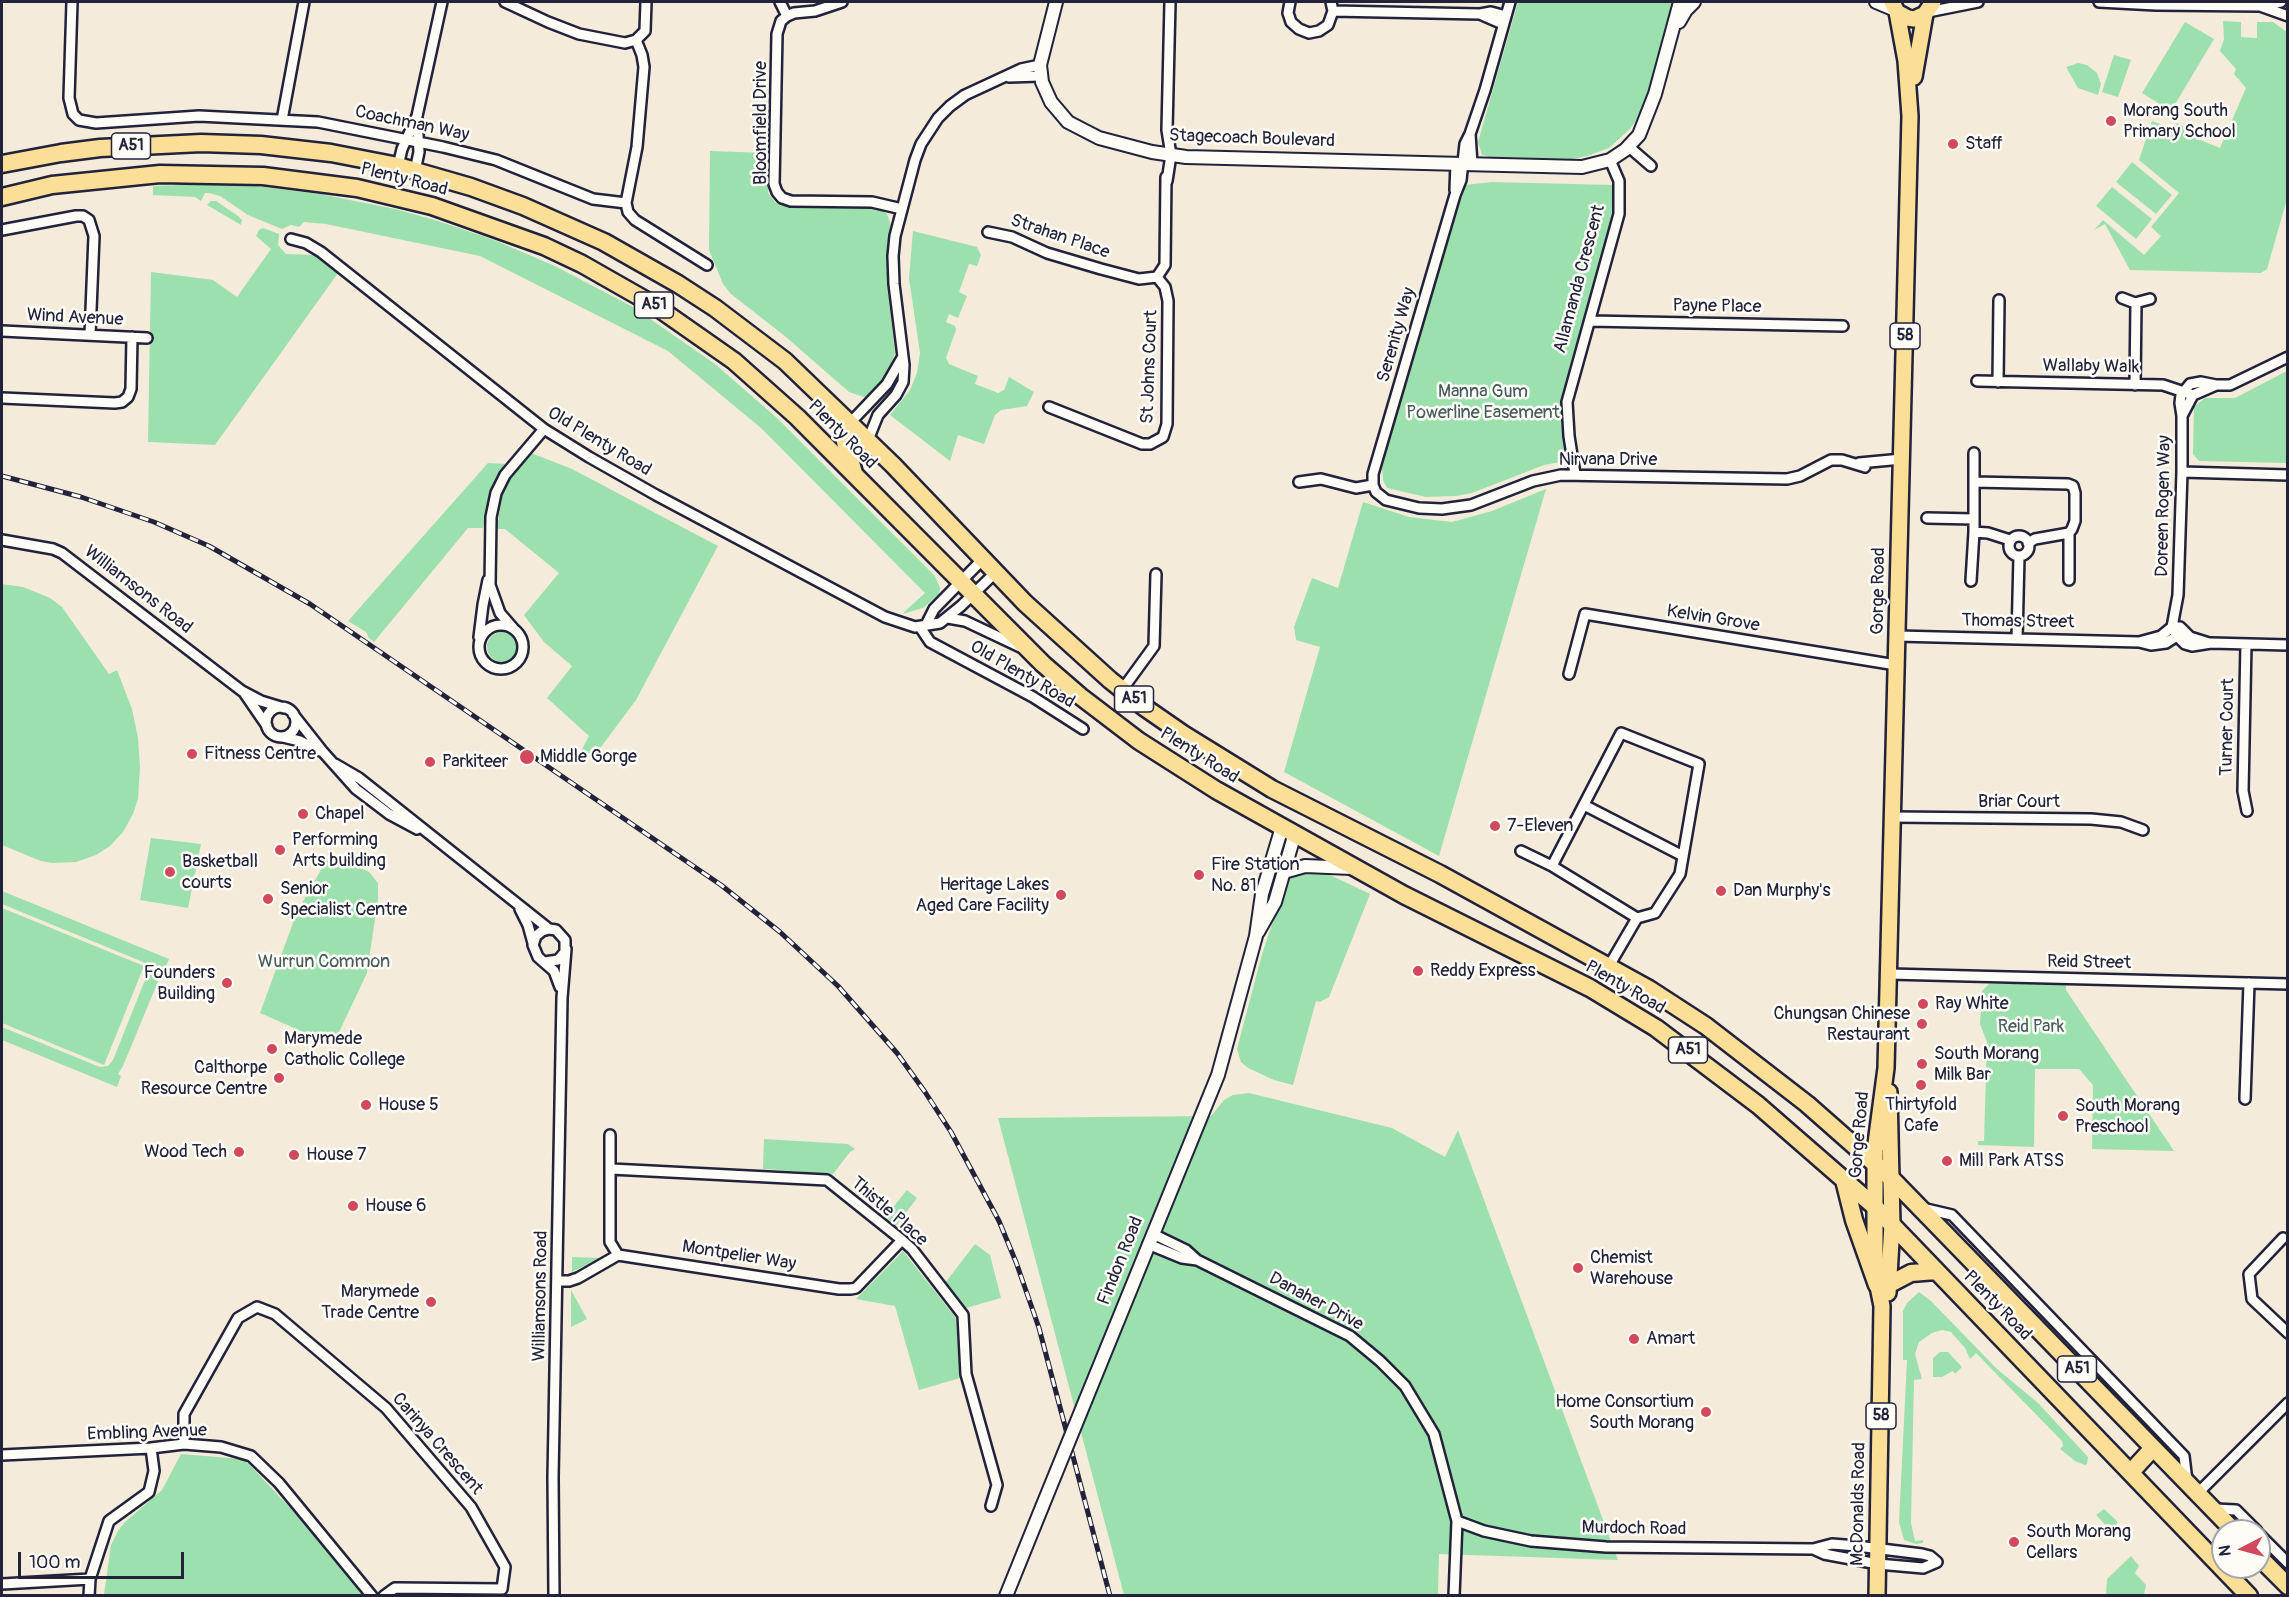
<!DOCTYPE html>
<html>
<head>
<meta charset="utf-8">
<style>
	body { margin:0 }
	#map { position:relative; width:2289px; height:1597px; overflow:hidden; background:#f5ebda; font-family:Pangolin,sans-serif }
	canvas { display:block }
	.frame { position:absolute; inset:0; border:3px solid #22223b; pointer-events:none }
	.north { position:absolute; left:2211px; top:1519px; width:60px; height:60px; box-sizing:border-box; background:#fdfcf7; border:2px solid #a5a5ac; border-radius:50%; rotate:264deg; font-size:16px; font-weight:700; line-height:24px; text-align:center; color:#22223b }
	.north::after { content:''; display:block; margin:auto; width:21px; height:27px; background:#d1495b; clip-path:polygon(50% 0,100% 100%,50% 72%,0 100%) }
	.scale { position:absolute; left:18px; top:1552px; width:166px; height:27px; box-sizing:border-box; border:3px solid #22223b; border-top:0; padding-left:8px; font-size:18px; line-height:21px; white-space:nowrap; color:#22223b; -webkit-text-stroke:4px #fdfcf7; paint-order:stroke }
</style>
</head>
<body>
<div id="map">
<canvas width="2289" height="1597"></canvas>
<div class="frame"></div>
<div class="north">N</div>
<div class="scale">100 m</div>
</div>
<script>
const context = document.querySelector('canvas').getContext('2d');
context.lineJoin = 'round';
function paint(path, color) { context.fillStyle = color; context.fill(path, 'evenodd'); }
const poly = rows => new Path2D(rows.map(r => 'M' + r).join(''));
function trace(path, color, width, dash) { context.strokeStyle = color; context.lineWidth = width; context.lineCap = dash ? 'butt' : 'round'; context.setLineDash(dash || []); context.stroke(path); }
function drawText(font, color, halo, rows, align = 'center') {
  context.font = font + ' Pangolin,sans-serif'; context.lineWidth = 5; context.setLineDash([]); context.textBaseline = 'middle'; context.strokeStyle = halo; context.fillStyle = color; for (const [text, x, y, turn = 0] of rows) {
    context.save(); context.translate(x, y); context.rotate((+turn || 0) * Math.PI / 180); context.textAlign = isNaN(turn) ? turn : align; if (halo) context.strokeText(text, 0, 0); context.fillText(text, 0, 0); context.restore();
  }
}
paint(poly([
	[1518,2,1675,2,1644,109,1630,129,1609,148,1587,156,1573,159,1490,157,1482,155,1478,142],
	[2223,21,2241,22,2241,37,2257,38,2257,22,2273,22,2287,32,2287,199,2267,269,2261,273,2130,270,2105,224,2094,230,2103,220,2144,255,2161,236,2151,227,2179,193,2139,160,2152,121,2174,129,2177,123,2190,129,2188,135,2220,148,2246,88,2234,74,2236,69,2220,51,2224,39],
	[2185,22,2214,39,2171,111,2142,93],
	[2114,55,2131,60,2118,97,2102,92],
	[2078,63,2087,65,2097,73,2101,84,2098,95,2078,88,2066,67],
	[710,151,768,153,768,193,776,203,782,206,870,207,882,210,887,214,891,225,887,246,887,280,895,353,888,377,867,398,849,392,786,337,731,294,723,284,709,250],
	[2132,162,2172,195,2156,214,2116,182],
	[1492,182,1614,185,1614,208,1606,245,1564,391,1563,424,1568,456,1566,461,1544,465,1472,493,1456,496,1426,497,1387,488,1383,480,1382,467,1465,185],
	[208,184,256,186,320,194,395,209,435,220,494,240,555,266,633,307,715,364,777,418,935,576,940,588,939,594,923,608,902,614,925,593,761,428,668,351,480,256,326,224,304,222,299,227,291,225,282,229,248,215,220,196,209,193,205,193,201,201,195,197,153,195,153,186],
	[2112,187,2152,219,2136,239,2096,206],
	[211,201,216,201,238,216,242,220,241,225,207,205],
	[263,228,279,234,278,245,286,254,314,255,338,273,215,445,148,442,151,272,213,280,237,297,271,249,256,236,259,230],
	[913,231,977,247,981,255,977,266,969,264,959,292,967,296,958,318,949,314,946,322,955,326,956,330,946,358,949,364,978,376,975,384,998,393,1004,390,1009,377,1034,392,1027,406,1001,410,995,415,984,444,958,435,950,461,890,415,910,390,917,373,920,353,909,278],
	[2287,371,2287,463,2199,461,2193,454,2194,407,2205,398,2235,398],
	[531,453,572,469,718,546,636,700,592,759,581,751,589,736,547,698,572,666,544,642,524,615,559,573,505,529,497,529,502,493,513,474],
	[488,463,506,464,491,491,483,528,468,528,374,642,369,638,366,632,348,621],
	[1546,489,1439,856,1284,772,1320,647,1296,640,1294,627,1312,578,1338,588,1363,502,1409,517,1452,522,1492,511],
	[2,584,23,587,50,598,62,607,109,674,117,670,132,709,138,738,140,767,138,799,133,814,123,832,110,846,96,855,76,862,52,863,41,861,2,845],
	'487 647a15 15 0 1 1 30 0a15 15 0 1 1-30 0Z',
	[151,838,201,844,188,908,140,900],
	[330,854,369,872,378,883,378,899,367,973,333,1045,260,1013,297,912],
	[1312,871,1330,875,1370,894,1329,997,1320,1002,1316,1001,1293,1085,1274,1080,1248,1068,1241,1062,1237,1049,1262,954,1284,888,1290,877,1299,872],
	[2,891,169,959,164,971,160,970,159,979,123,1066,118,1074,121,1076,117,1087,2,1040,2,1027,100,1067,108,1066,113,1060,147,975,147,966,143,962,2,904],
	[2,908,144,966,104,1065,2,1023],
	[1989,984,2066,984,2066,990,2174,1151,2092,1149,2093,1085,2079,1069,2035,1069,2034,1147,1978,1145,1978,1141,1984,1141,1987,1042,1980,1024,1982,991],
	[1249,1093,1392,1128,1445,1157,1458,1130,1618,1560,1439,1554,1438,1595,1124,1595,998,1118,1211,1116,1224,1100,1233,1095],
	[764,1139,848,1144,855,1149,850,1152,833,1174,763,1169],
	[907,1190,917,1198,895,1227,886,1216],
	[975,1244,990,1255,1001,1298,966,1308,945,1283],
	[903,1251,956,1318,960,1378,919,1390,895,1306,856,1299],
	[572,1257,600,1258,572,1272],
	[571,1290,587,1319,571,1327],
	[1919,1292,1931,1301,1997,1369,2038,1403,2088,1457,2087,1464,2085,1465,2075,1461,2060,1449,2063,1446,2062,1441,1976,1353,1970,1359,1965,1348,1951,1332,1942,1330,1932,1333,1919,1342,1915,1354,1922,1379,1914,1380,1911,1523,1915,1541,1923,1540,1923,1543,1916,1544,1904,1540,1899,1522,1907,1360,1903,1360,1903,1311,1907,1303],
	[1940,1352,1948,1352,1962,1367,1955,1374,1953,1371,1942,1377,1933,1377,1933,1358],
	[181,1454,241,1459,249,1464,318,1538,362,1595,104,1595,111,1545,118,1531,124,1523,162,1490],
	[2104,1509,2117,1521,2117,1529,2114,1534,2096,1515],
	[2131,1556,2139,1566,2135,1573,2146,1585,2144,1595,2106,1595,2107,1579]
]), '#9ce1ad');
const minor = poly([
	[72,2,69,98,73,114,79,120,96,123,199,116,318,122,443,147,496,160,593,199,626,203,628,212,635,220,707,265],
	[505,2,548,22,579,34,625,43,636,40,645,31,646,2],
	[780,2,787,16,781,21,777,34,774,184,777,192,782,198,791,201,872,202,902,209],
	[1290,2,1288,13,1291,22,1299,29,1309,33,1319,31,1328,25,1333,11,1331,2],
	[2099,2,2156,5,2260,6,2281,2],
	[2260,6,2288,16],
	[1333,11,1480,14,1491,12,1506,16],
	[1928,12,1978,2],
	[1480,14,1503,24],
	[787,16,794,13,815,11,842,2],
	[1009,77,1040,76],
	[282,120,304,2],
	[1470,134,1472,164],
	[1629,147,1651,166],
	[398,166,402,149,417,116,442,2],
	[415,171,419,152,417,118],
	[1167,181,1171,155,1167,130,1170,2],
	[1455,190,1456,163],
	[626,203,637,147,644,67,642,55,636,40],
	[2,230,76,216,83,216,89,220,94,236,90,335],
	[988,232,1012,237,1047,253,1101,269,1139,279,1157,277],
	[291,239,306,243,321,252,544,429,589,457,656,495,885,617,915,627,940,623,961,606,995,573],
	[1157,277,1165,265,1166,177],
	[2122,298,2135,303,2150,299],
	[1590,321,1843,326],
	[2,331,147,338],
	[1977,381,2163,385,2193,395],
	[1998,382,1999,300],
	[2135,385,2136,303],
	[2,398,115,403,122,402,128,397,131,389,132,337],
	[1049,407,1142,444,1150,444,1163,437,1167,424,1168,301,1165,287,1157,277],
	[2182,416,2193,395,2216,385],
	[850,423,887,384,902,358],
	[868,440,878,415,896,395,903,382,904,365,894,284,893,256,895,236,915,160,921,144,938,118,950,106,965,95,1021,69,1040,65],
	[1974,453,1974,482],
	[1859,463,1902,459],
	[2182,472,2288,475],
	[1575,474,1569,436,1567,402,1619,214,1619,181,1610,160],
	[1299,482,1321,479,1356,488,1373,485,1376,492,1386,500,1419,508,1442,509,1471,505,1533,481,1561,475,1787,479,1800,476,1831,460,1842,460,1865,467],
	[1373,485,1373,474,1455,195,1461,180,1465,144,1470,134,1485,90,1510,2],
	[1927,518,1974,519],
	'2009 546a10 10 0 1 1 20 0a10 10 0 1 1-20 0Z',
	[2,540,53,549,62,553,242,691,261,701,284,708],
	[2010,540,1988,533,1974,532,1974,482,2068,484,2073,486,2075,493,2075,521,2072,529,2069,533,2035,539,2028,543],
	[2069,580,2069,533],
	[1971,581,1974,532],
	[948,618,965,621,1020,647],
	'479 647a22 22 0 1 1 44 0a22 22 0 1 1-44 0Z',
	[926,625,934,609,982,560],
	[920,627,930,642,1033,697,1083,729],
	[513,628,500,613,490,585,491,517,496,493,505,475,544,429],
	[1897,636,2139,642,2151,645,2166,643,2177,636,2185,644,2192,646,2211,643,2288,645],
	[2177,636,2172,627,2178,595,2182,472,2182,416,2180,403,2181,395,2190,384,2201,382,2216,385,2230,385,2288,357],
	[479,637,483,605,488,580],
	[2017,639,2019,556],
	[2139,642,2161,636,2172,627,2180,627,2190,637,2209,643],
	[2246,644,2243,791,2247,811],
	[1569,674,1585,614,1896,665],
	[1122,690,1154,646,1156,574],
	[245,694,267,726],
	'266 722a15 15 0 1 1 30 0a15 15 0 1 1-30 0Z',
	[293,714,323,752,356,789,389,814,417,829],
	[283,737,300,741,320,751],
	[335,764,359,778,549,929],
	[1584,805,1683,856],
	[1893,817,2091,819,2121,822,2143,830],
	[1521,851,1552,866],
	[520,909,528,925,533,943],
	[545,962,558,960,565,952,565,940,556,930,549,929,542,931,536,936,533,945,538,957,554,971,560,987],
	[1609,966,1637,918,1655,913,1680,874,1699,764,1621,733,1552,866,1637,918],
	[1889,974,2288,984],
	[2245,1099,2249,983],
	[610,1135,610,1242,618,1255],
	[611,1169,827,1180,902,1240,912,1249,963,1315,966,1374,997,1485,991,1506],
	[1922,1208,1952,1215,2184,1456,2187,1481],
	[1153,1234,1186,1250,1197,1260],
	[2283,1238,2249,1274,2252,1299,2288,1333],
	[1148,1244,1182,1258,1197,1260,1350,1336,1380,1361,1405,1386,1434,1434,1457,1521,1454,1596],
	[557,1281,569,1281,578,1278,618,1255,839,1289,851,1289,856,1288,902,1240],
	[184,1444,184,1414,238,1318,257,1307,275,1314,386,1408,471,1507,505,1567,502,1589,395,1588,384,1596],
	[2,1455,151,1448,184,1444,221,1447,251,1456,279,1483,372,1596],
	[2197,1494,2288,1403],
	[2215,1509,2236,1510,2257,1531],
	[1457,1521,1484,1531,1531,1541,1606,1547,1813,1549,1824,1554,1878,1564,1923,1568,1937,1562,1930,1556,1922,1554,1857,1546,1832,1544,1813,1549],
	[2259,1534,2288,1563],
	[2,1584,90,1579],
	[89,1596,90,1579,109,1521,149,1492,154,1471,151,1448],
	[554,1596,553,1477,562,998,566,949]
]);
const tertiary = poly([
	[1056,2,1040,65,1042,82,1051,102,1068,122,1099,138,1152,152,1186,157,1582,167,1610,160,1625,150,1639,135,1655,94,1680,2],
	[1876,2,1895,10],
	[1679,22,1686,10,1694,2],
	[1284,872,1305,866,1352,868],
	[1258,932,1275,902,1295,833],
	[1086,1399,1218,1075,1256,936,1262,894,1282,827],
	[1006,1596,1042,1507]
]);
const primary = poly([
	[1892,2,1897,12,1908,18,1914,19,1925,14,1933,2],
	[1914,77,1925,14],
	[1888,1293,1892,1224,1889,1092],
	[1877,1596,1882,1306,1875,1272,1875,1151,1886,1068,1910,116,1906,61,1897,12]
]);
const trunk = poly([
	[2,164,61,153,100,148,201,143,261,145,331,153,398,166,471,187,523,206,604,242,678,284,715,308,785,361,893,465,1025,603,1110,680,1144,707,1183,734,1272,789,1440,874,1649,989,1706,1026,1807,1104,1891,1178,2234,1531],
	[2,197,52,185,160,174,263,176,357,188,432,206,544,246,582,264,654,305,734,361,797,417,1043,664,1080,696,1139,741,1216,790,1404,895,1590,988,1656,1028,1758,1105,1874,1206,2249,1596],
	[850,423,845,442,854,473],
	[1844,1180,1854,1220,1877,1285],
	[1890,1284,1911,1273,1936,1271],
	[2131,1472,2153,1448],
	[2259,1557,2288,1586]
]);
trace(minor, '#22223b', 14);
trace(tertiary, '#22223b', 16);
trace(primary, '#22223b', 20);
trace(trunk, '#22223b', 21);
trace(minor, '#fdfcf7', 9);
trace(tertiary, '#fdfcf7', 12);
trace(primary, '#fbdf96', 15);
trace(trunk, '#fbdf96', 16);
const rail = poly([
	[2,476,81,497,154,522,209,546,310,604,721,885,780,932,838,986,897,1053,925,1092,951,1132,999,1221,1016,1262,1039,1328,1110,1596]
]);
trace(rail, '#22223b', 5);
trace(rail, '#fdfcf7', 3, [9]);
const tertiaryBridge = poly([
	[1042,1507,1086,1399]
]);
trace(tertiaryBridge, '#22223b', 16, []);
trace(tertiaryBridge, '#fdfcf7', 12);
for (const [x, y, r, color] of [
	[2111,121,6,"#d1495b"],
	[1953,144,6,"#d1495b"],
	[192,754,6,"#d1495b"],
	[527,757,8,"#d1495b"],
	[430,762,6,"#d1495b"],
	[303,814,6,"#d1495b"],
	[1495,826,6,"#d1495b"],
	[280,850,6,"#d1495b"],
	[170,872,6,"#d1495b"],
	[1199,875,6,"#d1495b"],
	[1721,891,6,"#d1495b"],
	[1061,895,6,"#d1495b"],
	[268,899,6,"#d1495b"],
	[1418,971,6,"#d1495b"],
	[227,983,6,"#d1495b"],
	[1923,1004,6,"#d1495b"],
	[1922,1024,6,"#d1495b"],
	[272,1049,6,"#d1495b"],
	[1922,1064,6,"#d1495b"],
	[279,1078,6,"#d1495b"],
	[1921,1085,6,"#d1495b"],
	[366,1105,6,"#d1495b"],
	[2063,1116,6,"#d1495b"],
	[239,1152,6,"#d1495b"],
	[294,1155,6,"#d1495b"],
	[1947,1161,6,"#d1495b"],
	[353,1206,6,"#d1495b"],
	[1578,1268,6,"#d1495b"],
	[431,1302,6,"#d1495b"],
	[1634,1339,6,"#d1495b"],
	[1706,1412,6,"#d1495b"],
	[2014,1542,6,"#d1495b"]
]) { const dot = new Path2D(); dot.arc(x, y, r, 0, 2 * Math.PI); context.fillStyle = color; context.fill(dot); trace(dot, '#fdfcf7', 2); }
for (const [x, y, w] of [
	[131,146,39],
	[654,305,39],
	[1905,336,30],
	[1134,699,39],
	[1688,1050,39],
	[2077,1369,39],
	[1881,1416,30]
]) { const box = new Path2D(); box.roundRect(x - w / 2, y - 13, w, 26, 4.5); context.fillStyle = '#fdfcf7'; context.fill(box); trace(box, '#22223b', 1.5); }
drawText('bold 16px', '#22223b', null, [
	["A51",131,146],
	["A51",654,305],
	["58",1905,336],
	["A51",1134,699],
	["A51",1688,1050],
	["A51",2077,1369],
	["58",1881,1416]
]);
drawText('18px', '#22223b', '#fdfcf7', [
	["Morang South",2123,111],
	["Primary School",2123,132],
	["Staff",1965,144],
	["Fitness Centre",204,754],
	["Middle Gorge",540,757],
	["Parkiteer",442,762],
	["Chapel",315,814],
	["7-Eleven",1507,826],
	["Performing",292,840],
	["Arts building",292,861],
	["Basketball",182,862],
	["courts",182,883],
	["Fire Station",1211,865],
	["No. 81",1211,886],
	["Heritage Lakes",1049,885,"right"],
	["Aged Care Facility",1049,906,"right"],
	["Senior",280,889],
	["Specialist Centre",280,910],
	["Dan Murphy's",1733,891],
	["Reddy Express",1430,971],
	["Founders",215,973,"right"],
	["Building",215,994,"right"],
	["Ray White",1935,1004],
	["Chungsan Chinese",1910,1014,"right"],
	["Restaurant",1910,1035,"right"],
	["Marymede",284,1039],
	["Catholic College",284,1060],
	["South Morang",1934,1054],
	["Milk Bar",1934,1075],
	["Calthorpe",267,1068,"right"],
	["Resource Centre",267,1089,"right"],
	["House 5",378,1105],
	["Thirtyfold",1921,1105,"center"],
	["Cafe",1921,1126,"center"],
	["South Morang",2075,1106],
	["Preschool",2075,1127],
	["Wood Tech",227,1152,"right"],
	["House 7",306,1155],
	["Mill Park ATSS",1959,1161],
	["House 6",365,1206],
	["Chemist",1590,1258],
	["Warehouse",1590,1279],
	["Marymede",419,1292,"right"],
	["Trade Centre",419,1313,"right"],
	["Amart",1646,1339],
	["Home Consortium",1694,1402,"right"],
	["South Morang",1694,1423,"right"],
	["South Morang",2026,1532],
	["Cellars",2026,1553]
], 'left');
drawText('18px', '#22223b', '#fdfcf7', [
	["Bloomfield Drive",761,123,-90],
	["Coachman Way",412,124,12],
	["Stagecoach Boulevard",1252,139,2],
	["Plenty Road",404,180,14],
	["Strahan Place",1060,237,19],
	["Allamanda Crescent",1580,279,-75],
	["Payne Place",1717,307,1],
	["Wind Avenue",75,318,3],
	["Serenity Way",1397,335,-74],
	["St Johns Court",1150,367,-88],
	["Wallaby Walk",2091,367,1],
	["Plenty Road",842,435,45],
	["Old Plenty Road",599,442,31],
	["Nirvana Drive",1608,460],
	["Doreen Rogen Way",2164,506,-89],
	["Williamsons Road",138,590,38],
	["Gorge Road",1879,591,-89],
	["Kelvin Grove",1713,619,9],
	["Thomas Street",2018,622,1],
	["Old Plenty Road",1022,675,30],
	["Turner Court",2228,727,-89],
	["Plenty Road",1199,756,32],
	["Briar Court",2019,802],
	["Reid Street",2089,963,1],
	["Plenty Road",1625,988,30],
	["Gorge Road",1860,1135,-85],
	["Thistle Place",889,1212,41],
	["Montpelier Way",739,1256,9],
	["Findon Road",1121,1261,-68],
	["Williamsons Road",541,1296,-89],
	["Danaher Drive",1316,1302,28],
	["Plenty Road",1997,1306,46],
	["Embling Avenue",147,1433,-2],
	["Carinya Crescent",437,1444,49],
	["McDonalds Road",1859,1504,-89],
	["Murdoch Road",1634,1529,1]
]);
drawText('18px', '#475b5d', '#fdfcf7', [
	["Manna Gum",1483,392],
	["Powerline Easement",1483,413],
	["Wurrun Common",324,962],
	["Reid Park",2031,1027]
]);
</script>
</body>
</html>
